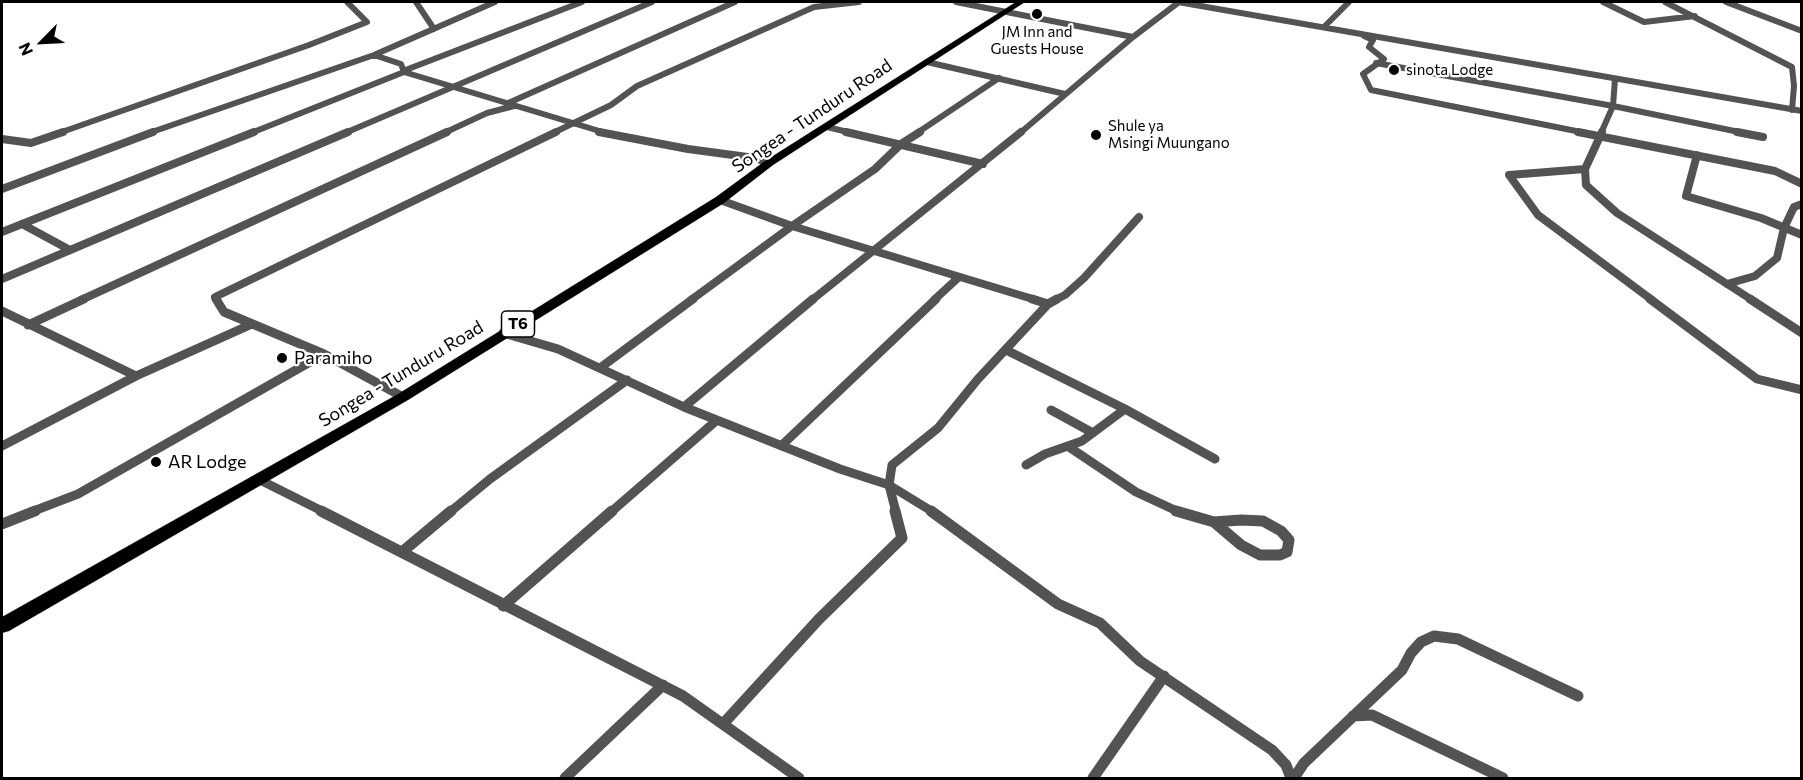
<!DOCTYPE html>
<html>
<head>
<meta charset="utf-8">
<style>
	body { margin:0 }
	#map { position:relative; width:1803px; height:780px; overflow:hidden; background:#fff; font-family:Commissioner,sans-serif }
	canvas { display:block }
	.frame { position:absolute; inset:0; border:3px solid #000; pointer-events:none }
	.north { position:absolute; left:12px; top:12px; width:60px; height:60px; -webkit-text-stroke:4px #fff; paint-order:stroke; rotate:246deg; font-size:16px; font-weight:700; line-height:24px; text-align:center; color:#000 }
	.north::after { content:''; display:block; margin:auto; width:21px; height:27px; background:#000; clip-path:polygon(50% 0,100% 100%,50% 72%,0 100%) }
</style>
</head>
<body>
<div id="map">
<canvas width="1803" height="780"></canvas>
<div class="frame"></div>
<div class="north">N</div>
</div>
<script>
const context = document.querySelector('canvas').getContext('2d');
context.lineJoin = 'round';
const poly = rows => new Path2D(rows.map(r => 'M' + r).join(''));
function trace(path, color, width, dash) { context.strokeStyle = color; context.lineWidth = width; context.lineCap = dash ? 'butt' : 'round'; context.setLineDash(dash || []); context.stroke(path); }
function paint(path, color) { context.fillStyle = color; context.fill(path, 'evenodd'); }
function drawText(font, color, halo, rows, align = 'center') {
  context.font = font + ' Commissioner,sans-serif'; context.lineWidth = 4.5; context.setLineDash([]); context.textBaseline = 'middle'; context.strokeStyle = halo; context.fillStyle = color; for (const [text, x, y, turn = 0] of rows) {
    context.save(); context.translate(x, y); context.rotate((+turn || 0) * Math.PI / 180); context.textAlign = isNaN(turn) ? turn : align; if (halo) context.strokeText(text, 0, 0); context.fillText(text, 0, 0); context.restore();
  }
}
const trunk = poly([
	[1016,2,1025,2,773,165,724,203,408,400,9,631,2,633,2,617,398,394,716,197,765,161,1016,2]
]);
trace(trunk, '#dbdbdb', 1);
trace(poly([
	[416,2,434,29],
	[956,2,1133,37],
	[1178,2,1802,111],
	[1603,2,1644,22,1695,16],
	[1665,2,1792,67,1794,86,1792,110],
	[1726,2,1802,31],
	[1324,27,1349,2],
	[1364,36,1373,40,1369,47,1384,59,1363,74,1371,90,1586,133],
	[374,55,401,64,404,72,606,133],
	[927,62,1065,94],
	[1376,63,1613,106,1744,133],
	[403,71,582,2],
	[506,104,735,2],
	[827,127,852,133],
	[59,133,309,45,367,22,347,2],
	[149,133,374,55,495,2],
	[251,133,404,72],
	[345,133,652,2],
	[444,133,487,113,514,106],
	[553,133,611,105,637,86,814,7,859,2],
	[917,133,999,78],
	[1020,133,1133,37,1179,2],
	[1601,133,1613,106,1615,79]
]), '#535353', 6);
trace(poly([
	[599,132,688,149,755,158,769,163],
	[846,132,983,164],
	[1578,132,1775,171,1802,184],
	[1602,132,1585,169,1586,185,1617,213,1752,300],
	[1737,132,1763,137],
	[2,139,31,143,63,132],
	[1697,155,1686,196,1761,218,1802,235],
	[1585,169,1509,175,1538,215,1652,300],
	[2,189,153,132],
	[720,200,792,226,1036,300],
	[22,224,70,250],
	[2,232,254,132],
	[2,279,348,132],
	[1727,284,1755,276,1777,258,1784,228,1794,207,1802,204],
	[81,300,447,132],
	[217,300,215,297,556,132],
	[691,300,792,226,875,169,901,144,920,132],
	[812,300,1021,132],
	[934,300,959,277],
	[1055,300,1065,295,1084,278,1139,217]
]), '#535353', 8);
trace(poly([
	[216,299,224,312,324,354,403,397],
	[1032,299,1048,304],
	[1650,299,1757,379,1802,390],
	[1750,299,1802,333],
	[2,311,136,376],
	[28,325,84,299],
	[503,333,558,349,684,407,840,469,889,485,933,512],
	[1006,350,1125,409,1215,459],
	[600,368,693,299],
	[684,407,813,299],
	[1051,410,1093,433],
	[2,446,136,376,252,324],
	[781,446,936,299],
	[1069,447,1136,492,1179,512],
	[1026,465,1045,454,1082,441,1125,409],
	[258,479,324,512],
	[31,512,78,494,324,354],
	[450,512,490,479,627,380],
	[611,512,717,420],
	[896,512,889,485,892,465,938,428,978,379,1048,304,1057,299]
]), '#535353', 9);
trace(poly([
	[321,511,683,696,799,778],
	[931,511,1058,604,1100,623,1140,661,1272,750,1286,765,1291,778],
	[1176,511,1214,522],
	[1241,520,1263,521,1281,531,1289,540,1287,552,1280,555,1260,555,1241,545,1214,522,1241,520],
	[2,524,35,511],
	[402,552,451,511],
	[503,606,612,511],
	[1353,716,1372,715,1503,778],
	[723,724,819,619,902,538,895,511],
	[565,778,663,685],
	[1093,778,1164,676],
	[1294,778,1304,763,1402,670,1411,653,1421,642,1434,636,1458,639,1578,696]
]), '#535353', 11);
paint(trunk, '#000');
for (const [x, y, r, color] of [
	[1037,14,6,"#000"],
	[1394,70,6,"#000"],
	[1096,135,6,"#000"],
	[282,358,6,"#000"],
	[156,462,6,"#000"]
]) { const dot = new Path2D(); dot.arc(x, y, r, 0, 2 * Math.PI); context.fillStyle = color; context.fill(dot); trace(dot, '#fff', 2); }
drawText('15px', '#000', '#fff', [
	["JM Inn and",1037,32,"center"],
	["Guests House",1037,49,"center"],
	["sinota Lodge",1406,70],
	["Shule ya",1108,126],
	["Msingi Muungano",1108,143]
], 'left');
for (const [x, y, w] of [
	[518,324,33]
]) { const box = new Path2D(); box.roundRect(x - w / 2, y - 13, w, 26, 4.5); context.fillStyle = '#fff'; context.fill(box); trace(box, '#000', 1.5); }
drawText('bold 16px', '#000', null, [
	["T6",518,324]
]);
drawText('18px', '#000', '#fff', [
	["Songea - Tunduru Road",812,116,-34],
	["Songea - Tunduru Road",401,374,-31]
]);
drawText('18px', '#000', '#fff', [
	["Paramiho",294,358],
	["AR Lodge",168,462]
], 'left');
</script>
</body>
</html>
